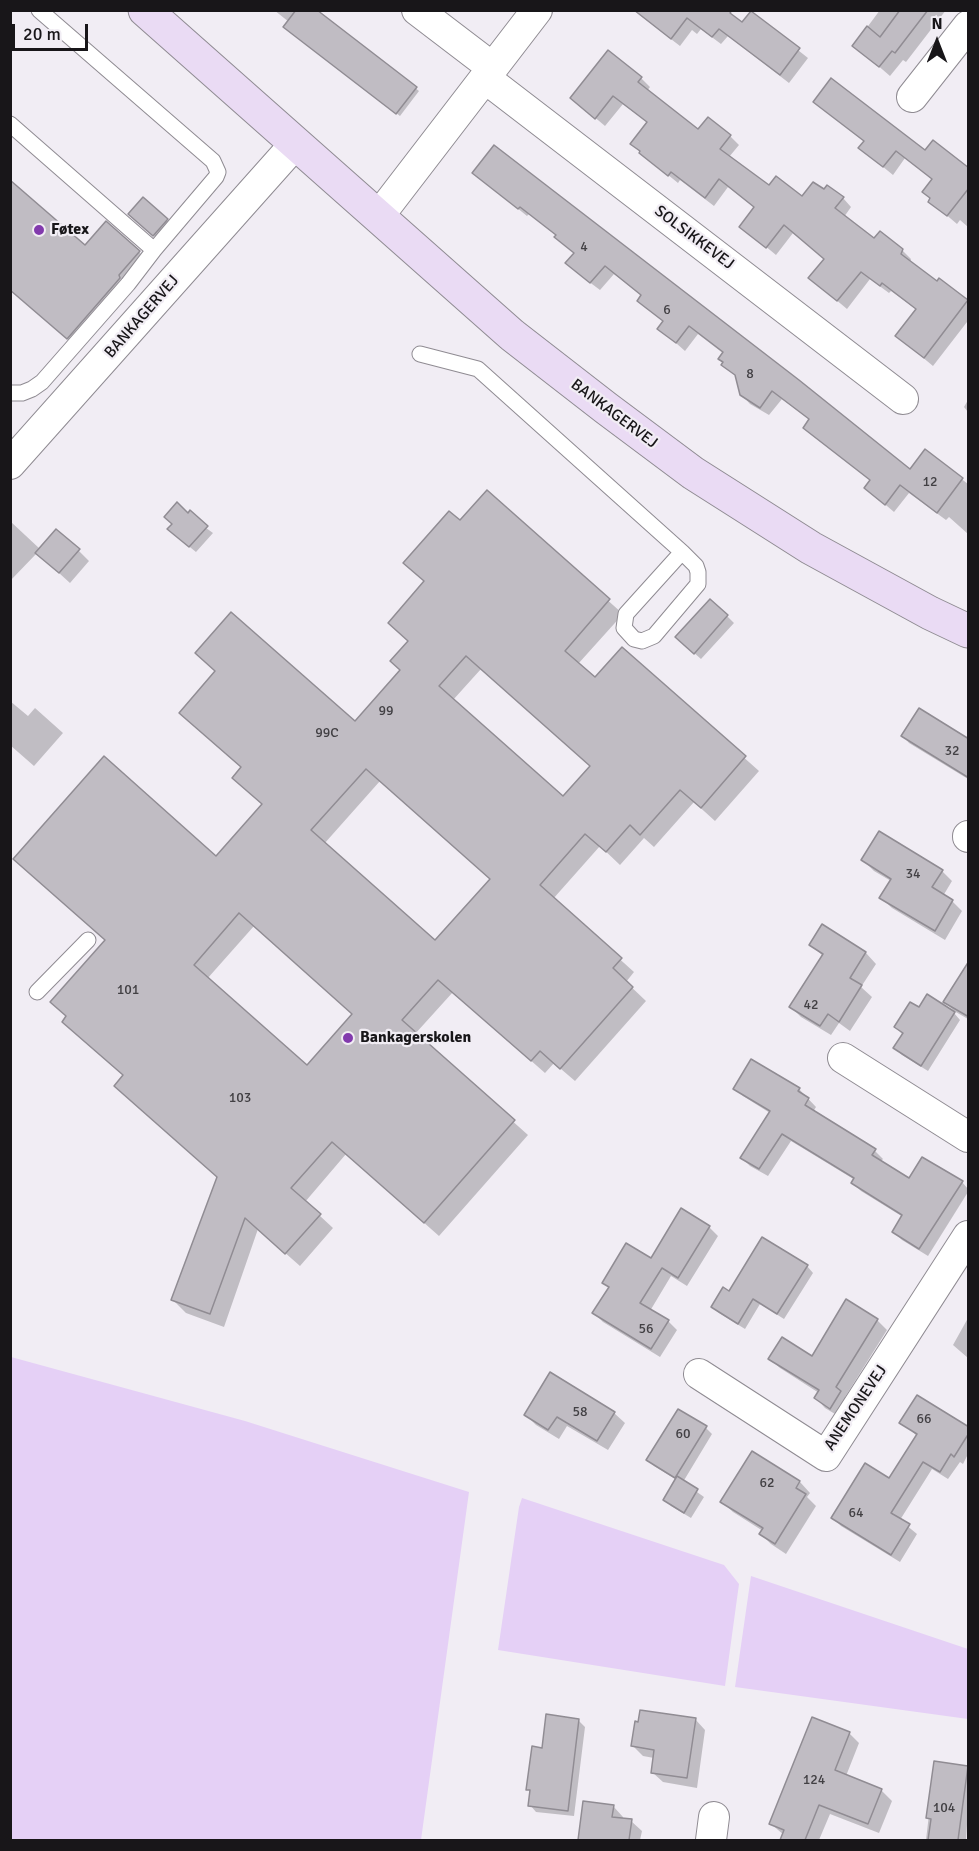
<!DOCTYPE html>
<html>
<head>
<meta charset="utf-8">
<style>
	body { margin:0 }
	#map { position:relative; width:979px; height:1851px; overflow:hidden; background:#f1edf4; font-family:Signika,sans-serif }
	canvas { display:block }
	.frame { position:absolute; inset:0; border:12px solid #181619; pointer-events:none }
	.north { position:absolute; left:907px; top:12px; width:60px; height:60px; -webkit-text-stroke:4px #f1edf4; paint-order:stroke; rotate:0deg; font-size:16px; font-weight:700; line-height:24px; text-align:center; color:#181619 }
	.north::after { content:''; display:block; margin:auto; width:21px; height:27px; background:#181619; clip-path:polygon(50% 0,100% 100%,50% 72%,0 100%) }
	.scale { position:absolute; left:12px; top:24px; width:76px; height:27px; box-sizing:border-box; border:3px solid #181619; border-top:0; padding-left:8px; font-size:18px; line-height:21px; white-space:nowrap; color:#181619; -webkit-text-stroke:4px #f1edf4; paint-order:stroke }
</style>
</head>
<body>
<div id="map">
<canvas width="979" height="1851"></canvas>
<div class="frame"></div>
<div class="north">N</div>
<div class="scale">20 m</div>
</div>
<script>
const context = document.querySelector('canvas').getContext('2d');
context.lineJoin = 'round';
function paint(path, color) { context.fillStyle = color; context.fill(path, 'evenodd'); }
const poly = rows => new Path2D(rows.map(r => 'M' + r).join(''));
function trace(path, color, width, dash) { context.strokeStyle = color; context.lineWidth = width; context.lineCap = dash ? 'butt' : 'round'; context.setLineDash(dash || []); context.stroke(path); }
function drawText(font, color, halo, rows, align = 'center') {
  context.font = font + ' Signika,sans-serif'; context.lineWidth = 4.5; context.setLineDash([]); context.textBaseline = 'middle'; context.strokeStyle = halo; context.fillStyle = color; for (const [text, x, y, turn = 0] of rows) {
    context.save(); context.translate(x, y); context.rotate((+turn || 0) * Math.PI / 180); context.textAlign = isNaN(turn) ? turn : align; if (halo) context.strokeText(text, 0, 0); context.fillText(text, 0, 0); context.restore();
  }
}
paint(poly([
	[11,1357,245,1421,469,1492,421,1840,11,1840],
	[522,1498,724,1565,739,1584,725,1686,498,1650,519,1507],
	[751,1576,968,1649,968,1719,735,1687]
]), '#e5d0f6');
paint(poly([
	[274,10,315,10,419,91,400,116,288,30,289,22],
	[633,10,725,10,743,24,751,13,808,58,789,83,728,36,721,44,701,29,697,34,692,30,680,46],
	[880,10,946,10,906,62,903,60,890,76,854,45],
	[641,78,650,87,647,91,699,131,708,119,730,136,739,145,729,157,770,187,802,198,843,198,851,207,844,217,874,241,902,250,911,259,910,263,965,300,968,296,968,323,967,322,933,366,897,336,917,310,891,291,889,293,870,279,847,309,810,278,825,259,793,233,776,255,741,226,755,208,728,187,714,206,680,180,678,183,641,153,632,144,648,123,623,104,605,126,572,98],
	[815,102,968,170,968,227,960,220,957,224,930,201,933,180,905,158,893,175,860,148,865,142],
	[474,173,910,471,925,451,968,484,968,534,949,517,946,520,909,493,894,512,866,488,871,481,810,420,782,399,769,415,750,404,741,394,737,377,723,365,724,354,698,334,685,351,659,328,664,322,639,300,642,296,614,274,600,290,576,272,575,254,557,236,529,214,527,216],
	[10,182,85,247,139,252,149,262,78,348,13,291,10,294],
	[143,199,170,223,157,238,130,214],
	[968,400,968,412,964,407],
	[487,492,623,614,578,664,595,679,622,649,759,771,715,821,694,802,654,847,644,838,620,865,600,846,553,899,634,972,626,982,646,1001,575,1081,554,1063,545,1073,453,992,415,1034,528,1135,439,1236,346,1154,305,1202,333,1228,300,1266,258,1229,224,1327,186,1313,173,1300,218,1178,124,1076,77,1035,106,941,28,872,217,858,263,805,247,791,242,768,194,726,355,723,401,670,425,582,419,576,460,522],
	[481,669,592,767,563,798,453,700],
	[380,781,491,880,436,942,324,844],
	[254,926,354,1015,307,1067,207,979],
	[188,515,213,533,196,552,175,535],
	[10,521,40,549,79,551,89,561,70,583,37,553,10,581],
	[727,616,734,623,701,659,684,644],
	[10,701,28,716,35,708,63,733,34,766,10,745],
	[903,736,968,741,968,779,909,743],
	[863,860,942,871,952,881,943,896,952,901,962,911,945,940,892,908,881,898,891,881,874,871],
	[822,926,866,953,876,964,861,987,872,997,850,1031,839,1023,831,1035,801,1017,791,1007,823,956,811,945],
	[968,983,968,1019,954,1011,945,1002],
	[919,1009,954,1013,960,1020,928,1071,902,1055,895,1048,903,1035,895,1027],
	[752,1061,799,1089,816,1107,813,1112,875,1151,883,1159,880,1162,909,1180,962,1182,968,1189,968,1192,928,1256,902,1240,894,1232,903,1217,861,1191,853,1183,855,1180,791,1141,768,1176,750,1166,742,1158,770,1113,743,1096,735,1088],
	[709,1227,718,1236,687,1286,671,1276,650,1311,668,1321,677,1330,660,1357,603,1322,594,1313,610,1288,604,1283,651,1260],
	[807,1266,813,1273,784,1319,760,1304,745,1329,719,1313,712,1307,729,1293],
	[968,1318,968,1358,953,1345],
	[877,1320,887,1330,845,1397,850,1401,840,1417,825,1408,816,1398,819,1393,780,1368,770,1359,812,1358],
	[614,1413,625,1423,608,1450,567,1426,559,1439,536,1425,526,1415],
	[901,1422,968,1429,968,1454,963,1464,960,1462,948,1479,932,1469,900,1520,917,1534,900,1562,841,1526,833,1518,889,1480,917,1436],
	[706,1428,712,1434,683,1482,704,1497,691,1518,671,1506,665,1499,677,1480,654,1466,648,1459],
	[753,1454,800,1482,810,1493,807,1497,816,1506,786,1554,771,1544,761,1534,763,1531,733,1512,722,1502],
	[695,1719,705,1730,697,1788,663,1782,652,1772,654,1758,643,1756,633,1746],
	[579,1721,585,1727,574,1816,536,1812,530,1805,532,1793,528,1789,543,1749],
	[849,1733,859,1743,846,1776,881,1790,892,1801,879,1833,830,1814,819,1840,781,1840,784,1835,771,1824],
	[935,1763,968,1768,968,1810,966,1840,926,1840],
	[584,1803,613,1806,623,1817,623,1820,631,1821,642,1831,640,1840,579,1840]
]), '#0003');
const building = poly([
	[296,10,317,10,417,87,396,114,283,27,296,10],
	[634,10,732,10,730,13,742,22,751,11,800,48,780,75,719,29,712,37,687,18,671,39,634,10],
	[900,10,928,10,895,53,892,51,879,67,852,46,867,26,880,37,900,10],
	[608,50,642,77,638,82,698,129,708,117,731,135,720,149,769,185,776,176,802,196,813,182,824,189,827,185,844,197,835,208,874,238,880,231,903,249,901,254,937,281,939,278,968,300,924,358,895,336,916,309,882,283,880,286,861,272,837,301,808,278,824,259,784,225,766,248,739,227,754,207,719,179,705,198,671,172,668,176,639,153,640,151,630,144,647,122,613,96,595,119,570,98,608,50],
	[831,78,925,150,933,140,969,168,969,188,947,216,928,202,930,198,922,192,932,179,896,151,883,167,858,148,864,141,813,102,831,78],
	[494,145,799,380,910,469,925,449,963,478,937,513,900,485,885,505,864,488,870,480,803,428,809,419,772,391,760,408,740,395,735,375,721,365,723,362,718,359,723,352,689,326,676,343,657,329,663,321,637,301,641,295,605,266,590,283,565,263,574,253,554,237,556,235,520,207,518,209,472,173,494,145],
	[10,180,85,245,106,221,140,251,119,275,120,278,67,339,10,290,10,180],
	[143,197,168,219,153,236,128,214,143,197],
	[487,490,610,599,565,651,595,677,622,647,746,756,701,808,680,790,640,835,630,825,606,852,585,834,540,885,622,958,613,968,633,987,560,1069,540,1051,531,1061,438,980,402,1020,515,1120,424,1223,332,1142,291,1188,321,1214,285,1254,245,1218,210,1314,171,1300,217,1177,114,1086,123,1075,62,1022,66,1016,50,1002,105,940,13,859,104,756,216,856,262,804,232,778,241,767,179,713,215,671,195,653,231,612,355,721,400,670,390,661,408,641,388,623,424,581,403,563,449,511,460,520,487,490],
	[466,656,590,766,563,796,439,686,466,656],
	[366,769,490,879,435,940,311,830,366,769],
	[239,913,352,1014,307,1065,194,965,239,913],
	[177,502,188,513,190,510,208,526,189,547,167,529,172,524,164,517,177,502],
	[56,529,80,549,59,573,35,553,56,529],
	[710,599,728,615,694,654,675,637,710,599],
	[919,708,969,739,969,778,901,736,919,708],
	[879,831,943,870,932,887,953,900,935,931,879,898,891,879,861,860,879,831],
	[822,924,866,952,850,978,862,985,839,1022,828,1014,820,1026,789,1007,823,954,809,945,822,924],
	[969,961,969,1017,943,1002,969,961],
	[927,994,955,1012,921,1066,893,1048,903,1033,894,1027,910,1002,919,1007,927,994],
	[751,1059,800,1088,798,1091,809,1098,805,1105,876,1149,872,1155,909,1178,922,1157,963,1181,919,1249,892,1232,902,1215,851,1183,854,1178,782,1134,759,1169,740,1158,770,1111,733,1089,751,1059],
	[681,1208,710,1226,678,1278,662,1268,640,1303,669,1320,651,1349,592,1313,609,1287,602,1283,626,1243,651,1258,681,1208],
	[762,1237,808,1265,777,1314,753,1299,738,1324,711,1307,723,1287,729,1291,762,1237],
	[846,1299,878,1319,836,1387,841,1391,830,1409,814,1398,819,1390,768,1359,782,1337,812,1356,846,1299],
	[550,1372,615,1412,597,1441,557,1417,548,1430,524,1415,550,1372],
	[917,1395,969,1427,969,1433,954,1457,951,1454,940,1472,923,1462,891,1513,910,1524,891,1555,831,1518,865,1463,889,1478,917,1434,899,1423,917,1395],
	[678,1409,707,1426,675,1478,646,1460,678,1409],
	[752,1451,800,1481,796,1488,806,1494,775,1544,759,1534,763,1528,720,1502,752,1451],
	[677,1476,698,1489,684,1513,663,1500,677,1476],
	[640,1710,696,1718,687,1778,651,1773,654,1750,631,1746,635,1721,638,1722,640,1710],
	[546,1714,579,1719,568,1811,528,1806,530,1790,526,1790,532,1746,542,1748,546,1714],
	[812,1717,850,1732,835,1770,882,1789,868,1824,819,1805,805,1840,780,1840,784,1830,769,1824,812,1717],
	[934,1761,968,1766,958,1840,928,1840,931,1819,926,1818,934,1761],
	[583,1801,614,1805,612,1817,632,1819,629,1840,578,1840,583,1801]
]);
paint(building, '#c0bcc3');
trace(building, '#908c93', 1.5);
const lane = poly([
	[10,124,154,250,216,177,218,172,213,161,39,10],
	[420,354,478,369,682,552,696,566,698,572,698,584,654,636,642,641,634,639,624,628,626,614,682,552],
	[10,393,22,393,32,389,42,382,128,284,154,250],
	[37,992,88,940]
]);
const street = poly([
	[417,10,493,68],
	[485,78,903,399],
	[912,97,968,26],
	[378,217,537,10],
	[10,464,296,143],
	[968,836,968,837],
	[843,1058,968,1137],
	[699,1374,826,1456,968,1236],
	[711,1840,714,1817]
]);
const secondary = poly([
	[145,10,512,335,606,408,693,473,811,548,930,613,968,631]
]);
trace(lane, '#8f8b92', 17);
trace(street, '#8f8b92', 32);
trace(secondary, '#8f8b92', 35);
trace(lane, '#fff', 15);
trace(street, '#fff', 30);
trace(secondary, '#eadbf4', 33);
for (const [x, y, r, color] of [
	[39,230,6,"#823aad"],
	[348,1038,6,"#823aad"]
]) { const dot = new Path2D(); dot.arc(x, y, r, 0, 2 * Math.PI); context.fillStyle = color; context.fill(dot); trace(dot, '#f1edf4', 2); }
drawText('14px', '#424044', null, [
	["4",584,247],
	["6",667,310],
	["8",750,374],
	["12",930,482],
	["99",386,711],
	["99C",327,733],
	["32",952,751],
	["34",913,874],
	["101",128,990],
	["42",811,1005],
	["103",240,1098],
	["56",646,1329],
	["58",580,1412],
	["66",924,1419],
	["60",683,1434],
	["62",767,1483],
	["64",856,1513],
	["124",814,1780],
	["104",944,1808]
]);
drawText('bold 16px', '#181619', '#f1edf4', [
	["Føtex",51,230],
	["Bankagerskolen",360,1038]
], 'left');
drawText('16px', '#181619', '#f1edf4', [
	["SOLSIKKEVEJ",694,238,37],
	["BANKAGERVEJ",142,317,-49],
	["BANKAGERVEJ",614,414,37],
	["ANEMONEVEJ",856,1408,-56]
]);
</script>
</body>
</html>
